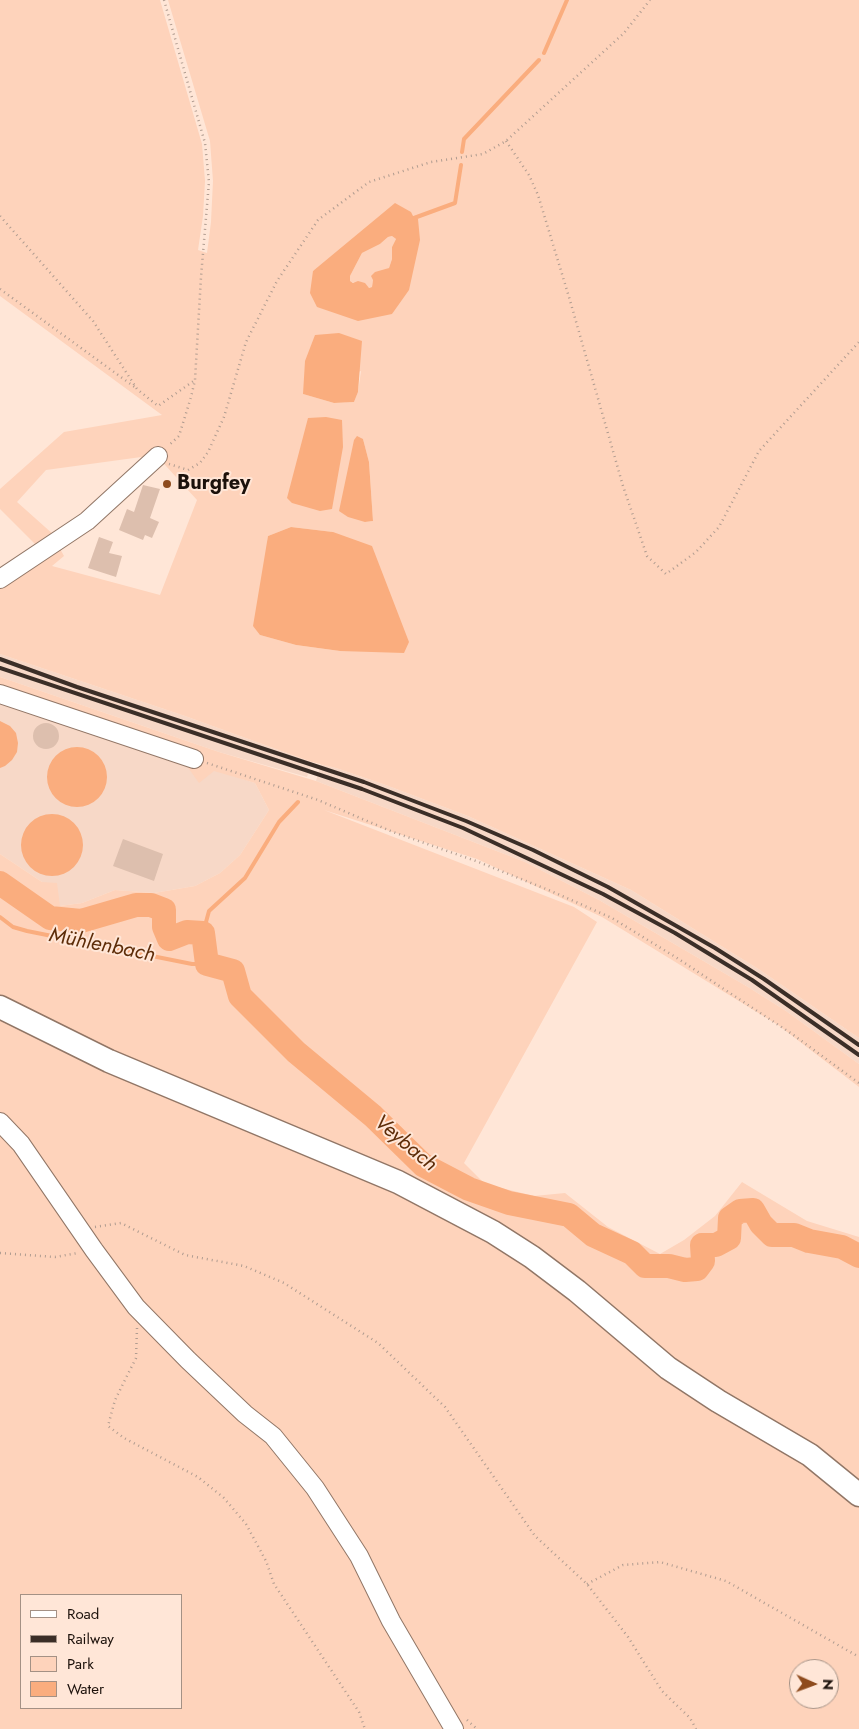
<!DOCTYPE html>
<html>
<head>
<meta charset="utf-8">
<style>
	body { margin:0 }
	#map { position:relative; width:859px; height:1729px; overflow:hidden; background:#ffe6d7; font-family:Jost,sans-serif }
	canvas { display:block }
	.legend { position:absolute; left:20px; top:1594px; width:162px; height:115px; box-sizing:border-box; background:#ffe6d7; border:1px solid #a49185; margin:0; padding:6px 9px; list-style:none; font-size:15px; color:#1c110b }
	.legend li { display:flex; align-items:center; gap:10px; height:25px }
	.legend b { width:25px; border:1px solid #a49185 }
	.north { position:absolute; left:789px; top:1659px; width:50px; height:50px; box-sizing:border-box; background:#ffe6d7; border:1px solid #a49185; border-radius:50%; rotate:92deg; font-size:14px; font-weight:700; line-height:20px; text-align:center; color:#1c110b }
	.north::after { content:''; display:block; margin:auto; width:18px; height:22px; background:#8e4b1d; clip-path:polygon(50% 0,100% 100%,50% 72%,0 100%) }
</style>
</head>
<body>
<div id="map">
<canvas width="859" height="1729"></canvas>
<ul class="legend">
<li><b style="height:6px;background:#fff"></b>Road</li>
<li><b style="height:6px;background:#3b2e27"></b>Railway</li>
<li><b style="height:14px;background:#fed3bb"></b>Park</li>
<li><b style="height:14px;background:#faad7e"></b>Water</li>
</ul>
<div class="north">N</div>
</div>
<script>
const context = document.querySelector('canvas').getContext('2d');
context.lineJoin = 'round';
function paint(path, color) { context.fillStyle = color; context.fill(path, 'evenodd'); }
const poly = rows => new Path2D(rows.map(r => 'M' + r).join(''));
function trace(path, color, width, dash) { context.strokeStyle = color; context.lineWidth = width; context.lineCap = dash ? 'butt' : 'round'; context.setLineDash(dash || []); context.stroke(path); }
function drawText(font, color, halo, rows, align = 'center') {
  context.font = font + ' Jost,sans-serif'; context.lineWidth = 4; context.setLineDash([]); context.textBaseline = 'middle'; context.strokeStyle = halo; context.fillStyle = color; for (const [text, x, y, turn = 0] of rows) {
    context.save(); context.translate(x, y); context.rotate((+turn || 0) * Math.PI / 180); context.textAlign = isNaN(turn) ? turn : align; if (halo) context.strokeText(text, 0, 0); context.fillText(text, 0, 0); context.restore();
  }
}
paint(poly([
	[0,654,185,716,312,762,307,777,219,752,0,677],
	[0,701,255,783,269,810,240,855,220,873,195,886,154,893,115,890,82,903,60,906,42,882,0,854],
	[321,764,336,768,383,784,468,816,631,890,760,970,859,1038,859,1064,786,1011,748,987,599,900,525,862,316,781]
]), '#f7d8c7');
paint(poly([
	[0,0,160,0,202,144,205,181,203,216,198,250,207,253,211,222,213,181,210,141,168,0,859,0,859,1038,760,970,631,890,468,816,383,784,336,768,312,762,185,716,0,654,0,583,58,545,64,556,52,566,160,595,197,500,156,455,46,470,17,502,54,535,36,545,0,509,0,489,64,432,162,415,0,296],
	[418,219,392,314,313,271],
	[361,371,358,392,354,402,334,403,303,394],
	[363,439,369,462,373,521,365,522],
	[291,527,333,532,340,651,296,645,260,635,268,536],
	[392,236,396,239,392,247,392,259,389,268,373,280,372,287,369,288,349,281,350,276,362,253,380,244,388,237],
	[0,677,219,752,316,781,525,862,599,900,748,987,786,1011,859,1064,859,1087,778,1025,602,917,477,859,324,810,574,907,597,922,464,1163,485,1184,534,1196,565,1193,608,1227,660,1254,684,1240,715,1216,742,1182,807,1221,859,1237,859,1729,0,1729,0,854,42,882,57,883,60,906,82,903,115,890,154,893,195,886,220,873,240,855,269,810,255,783,214,771,199,783,184,762,0,701],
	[21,1595,181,1595,181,1708,21,1708],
	[799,1669,829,1669,829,1699,799,1699]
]), '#fed3bb');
paint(poly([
	[395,203,411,212,414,218,418,219,420,240,409,290,392,314,358,321,317,307,310,293,313,271],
	[392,236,396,239,392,247,392,259,389,268,375,272,371,276,373,280,372,287,369,288,365,283,358,281,353,283,350,281,350,276,362,253,380,244,388,237],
	[339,333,362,341,358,392,354,402,334,403,303,394,305,361,315,335],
	[326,417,342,420,343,447,332,509,320,511,292,503,287,498,308,418],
	[357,436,363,439,369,462,373,521,365,522,348,517,339,511,354,440],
	[291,527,333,532,372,546,409,642,404,653,340,651,296,645,260,635,253,626,268,536],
	[0,721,10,726,16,733,18,743,17,752,12,760,5,766,0,768],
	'47 777a30 30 0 1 1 60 0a30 30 0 1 1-60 0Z',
	'21 845a31 31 0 1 1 62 0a31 31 0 1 1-62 0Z'
]), '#faad7e');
trace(poly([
	[544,53,567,0],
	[462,152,464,139,539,60],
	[414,218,455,203,461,165],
	[0,917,13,927,27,931,192,964,207,964],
	[203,933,209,911,245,878,279,822,298,802],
	[169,939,172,928]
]), '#faad7e', 4);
trace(poly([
	[0,883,50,918,81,921,136,905,151,905,164,910,164,927,169,939,187,932,203,933,207,964,233,971,240,996,296,1052,373,1116,423,1165,469,1189,509,1203,569,1215,593,1235,632,1253,645,1266,669,1266,685,1270,697,1269,703,1261,702,1245,716,1245,729,1238,730,1218,740,1211,753,1210,761,1224,772,1235,794,1235,809,1241,842,1247,859,1256]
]), '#faad7e', 24);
paint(poly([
	[143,485,160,489,150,518,159,522,152,538,145,535,143,540,119,530,127,509,134,512],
	[99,537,113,542,109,553,122,556,116,577,88,568],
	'33 736a13 13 0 1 1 26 0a13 13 0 1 1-26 0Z',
	[123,839,163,854,154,881,113,866]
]), '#ddbfae');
const minor = poly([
	[0,579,87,521,158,456],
	[0,694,194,759],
	[0,1122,21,1144,94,1250,136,1307,188,1360,245,1414,273,1436,315,1488,359,1556,391,1621,454,1729]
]);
const major = poly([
	[0,1007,109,1061,398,1182,493,1232,532,1257,577,1291,668,1368,718,1401,810,1455,859,1495]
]);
trace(minor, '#917666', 20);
trace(major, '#917666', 25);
trace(poly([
	[164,0,205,143,209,182,201,277,195,380,191,397,179,436,168,446],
	[506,141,529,175,538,195,569,297,623,486,647,556,666,574,696,552,719,527,759,451,859,342],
	[0,216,93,321,137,389,158,406,195,380],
	[0,289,136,388],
	[169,464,188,470,200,463,208,452,224,417,246,342,277,281,318,220,369,182,431,162,483,154,506,141,624,33,650,0],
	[207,763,318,800,393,832,476,861,551,891,612,918,677,958,792,1034,859,1083],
	[95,1227,121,1223,185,1255,244,1266,284,1283,378,1343,445,1407,535,1536,587,1584,628,1637,662,1691,690,1718,696,1729],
	[0,1253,55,1257,78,1253],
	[137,1328,136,1358,115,1400,108,1426,124,1438,198,1477,224,1498,246,1524,266,1561,274,1584,359,1712,365,1729],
	[587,1584,623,1565,660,1562,726,1581,859,1657],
	[467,1720,477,1729]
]), '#b09c90', 2.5, [1, 4]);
trace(minor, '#fff', 18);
trace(major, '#fff', 22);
trace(poly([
	[0,659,77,687,364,782,466,821,533,850,608,887,715,948,764,979,859,1045],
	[0,668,362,789,463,828,603,894,675,933,752,980,859,1055]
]), '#3b2e27', 4);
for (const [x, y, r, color] of [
	[167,484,5,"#8e4b1d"]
]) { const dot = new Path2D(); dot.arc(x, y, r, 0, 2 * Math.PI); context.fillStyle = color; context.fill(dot); trace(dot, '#ffe6d7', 2); }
drawText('bold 20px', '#1c110b', '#ffe6d7', [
	["Burgfey",177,484]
], 'left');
drawText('italic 21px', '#5e2d09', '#ffe6d7', [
	["Mühlenbach",102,946,11],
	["Veybach",405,1144,40]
]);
</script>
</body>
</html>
